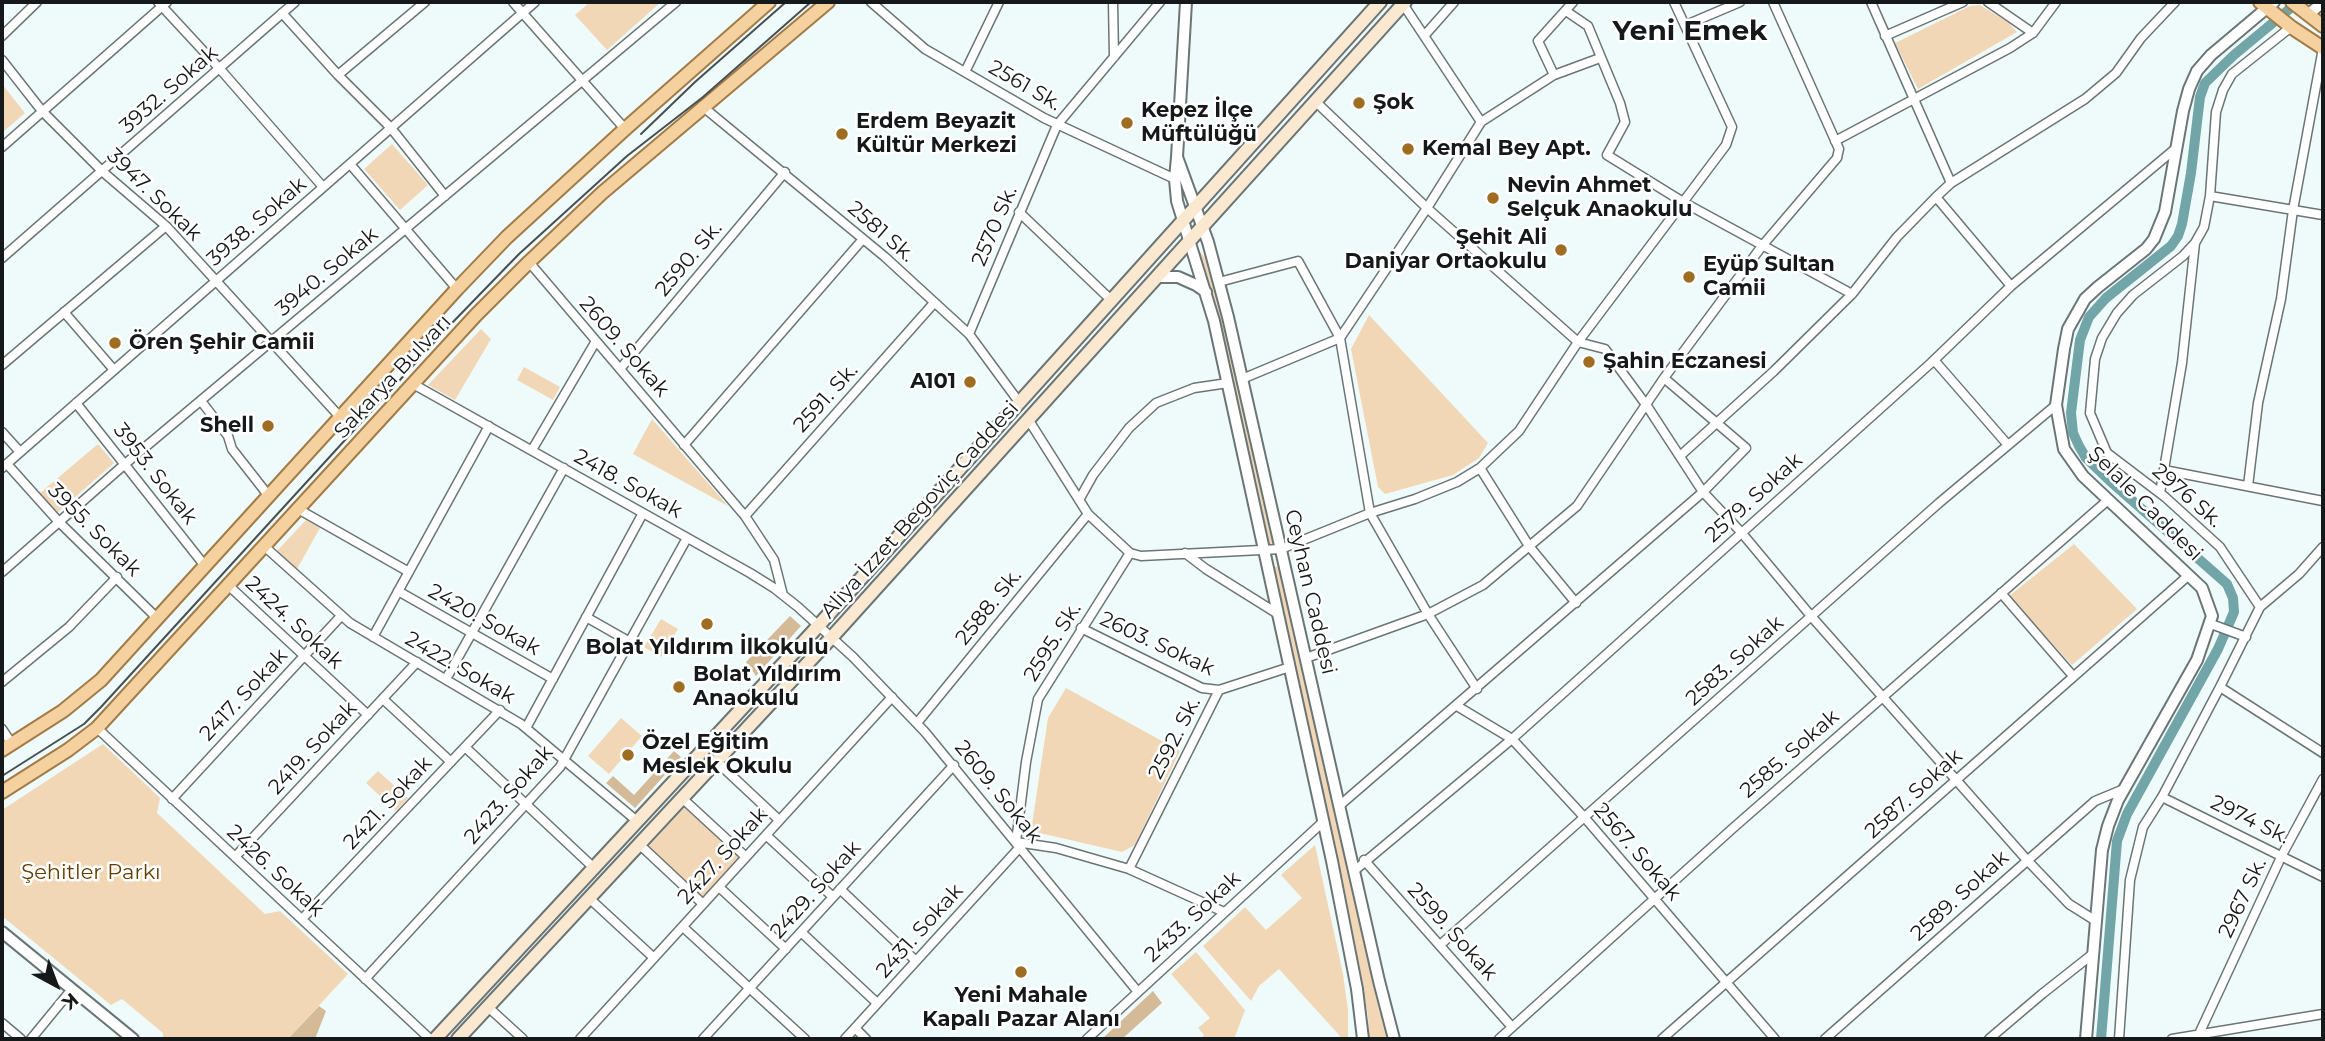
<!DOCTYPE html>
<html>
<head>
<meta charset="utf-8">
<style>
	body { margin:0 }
	#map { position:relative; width:2325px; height:1041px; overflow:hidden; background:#effbfb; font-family:Montserrat,sans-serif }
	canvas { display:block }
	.frame { position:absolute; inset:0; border:4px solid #151919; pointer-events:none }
	.north { position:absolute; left:21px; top:950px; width:70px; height:70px; -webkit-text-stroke:5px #fff; paint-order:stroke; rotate:139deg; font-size:19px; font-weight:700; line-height:28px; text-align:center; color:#151919 }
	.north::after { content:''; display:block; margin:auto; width:24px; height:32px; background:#151919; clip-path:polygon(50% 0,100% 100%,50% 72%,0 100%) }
</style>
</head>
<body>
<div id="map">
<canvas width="2325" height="1041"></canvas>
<div class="frame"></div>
<div class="north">K</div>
</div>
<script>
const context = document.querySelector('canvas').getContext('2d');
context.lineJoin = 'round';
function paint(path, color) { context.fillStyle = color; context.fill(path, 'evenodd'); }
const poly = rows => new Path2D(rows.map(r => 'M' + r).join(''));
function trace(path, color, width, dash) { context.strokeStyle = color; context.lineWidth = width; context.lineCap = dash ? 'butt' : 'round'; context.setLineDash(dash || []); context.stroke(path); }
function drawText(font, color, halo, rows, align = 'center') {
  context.font = font + ' Montserrat,sans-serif'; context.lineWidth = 5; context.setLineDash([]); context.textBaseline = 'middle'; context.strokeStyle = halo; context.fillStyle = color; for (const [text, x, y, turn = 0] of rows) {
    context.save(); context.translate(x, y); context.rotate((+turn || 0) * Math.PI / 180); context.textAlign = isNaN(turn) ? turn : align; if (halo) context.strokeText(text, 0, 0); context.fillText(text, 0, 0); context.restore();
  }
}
paint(poly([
	[590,2,661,2,607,50,575,15],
	[1980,5,2009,23,2017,32,1918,89,1895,43,1970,6],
	[2,84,25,113,2,133],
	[392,144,428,185,400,210,364,169],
	[1198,249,1207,260,1224,323,1274,544,1269,545,1219,325],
	[1369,315,1488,443,1479,458,1453,475,1385,494,1378,487,1351,349],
	[481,329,491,339,455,400,428,385],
	[524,367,560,387,553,400,517,380],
	[652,419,728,506,633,454],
	[98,444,114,463,57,513,40,493],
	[306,520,320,528,297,569,277,551],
	[2074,544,2137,609,2072,665,2009,596],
	[1279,566,1375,992,1388,1039,1369,1039,1368,1016,1356,952,1274,567],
	[661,619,678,629,661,657,644,647],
	[1066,688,1180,751,1135,845,1122,852,1031,831,1048,718],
	[621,718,642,736,609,774,588,756],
	[103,744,160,798,157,813,265,914,280,911,348,974,288,1039,163,1039,163,1033,122,999,111,1005,2,916,2,810],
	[378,771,408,798,396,811,366,783],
	[686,806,742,858,703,900,647,848],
	[1315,845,1343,974,1348,1010,1348,1039,1339,1039,1340,1036,1279,969,1259,986,1251,1001,1203,946,1245,907,1266,930,1302,898,1281,875],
	[1196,952,1245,1010,1234,1039,1201,1039,1204,1035,1198,1028,1210,1018,1171,974]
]), '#f1d7b6');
paint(poly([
	[790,616,801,626,756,676,746,662],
	[674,751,681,757,635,808,606,783,613,776,634,795],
	[1153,991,1162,1003,1122,1039,1106,1039,1104,1037],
	[319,1006,326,1011,315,1039,288,1039]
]), '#d5ba98');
trace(poly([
	[2101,1039,2117,841,2127,814,2218,649,2234,612,2233,598,2227,584,2110,481,2086,458,2079,446,2073,433,2071,413,2080,340,2089,317,2106,298,2171,246,2178,236,2182,224,2191,173,2200,97,2205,83,2234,55,2298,2]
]), '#72a5a8', 10);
const minor = poly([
	[158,2,220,69,323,187],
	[513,2,625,129],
	[871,2,925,49,1044,118,1175,179],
	[1113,2,1114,57],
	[1871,2,1951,183],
	[1988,2,2033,33],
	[1403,4,1481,122],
	[1566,11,1588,26,1620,103,1625,122,1607,155,1683,202,1852,294],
	[282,13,338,75,391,128,445,196],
	[1686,25,1740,2],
	[2,36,37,2],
	[1424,36,1454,2],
	[1885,36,1963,2],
	[2,60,42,111,103,172,166,226,340,417],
	[965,72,999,2],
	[338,75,425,2],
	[1554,75,1538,41,1573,2],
	[1315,101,1427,208,1578,342,1605,349,1647,406,1703,492,1741,532,1811,616,2027,860,2069,904,2096,921],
	[702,106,885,257,969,334,1019,402],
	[1835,141,2010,48,2033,33,2056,2],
	[2,147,167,2],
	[350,164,457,289],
	[2210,196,2323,215],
	[1936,197,2011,286],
	[1019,212,1111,300],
	[2,258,295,2],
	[529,262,745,516,774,560,783,595],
	[1219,282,1298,261,1340,338,1370,513,1428,614,1477,689],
	[64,312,114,370],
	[969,334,1057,125,1160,2],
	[1934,360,2008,445],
	[2,365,166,226],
	[620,369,785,172],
	[1242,379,1340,338,1427,208,1481,122,1554,75,1600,58],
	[413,384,750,573,774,588,798,607,853,657,925,732,1138,992],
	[201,401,228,436,232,449,268,495],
	[76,403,205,566],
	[1028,419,1088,514,1130,553,1141,556,1281,549,1370,513,1415,499,1457,482,1480,468,1519,431,1578,342,1726,145,1732,127,1674,2],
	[2,432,20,452],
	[684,445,863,239],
	[532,450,596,341],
	[1680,456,1774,371,1852,294,1897,237,1936,197,1951,183,2085,99,2116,73,2141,38,2175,2],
	[7,464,59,522,158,619],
	[2,468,535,2],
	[1480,468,1529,546,1576,603],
	[2164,470,2323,501],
	[2248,486,2258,403,2281,299,2293,210,2323,48],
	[2160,493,2182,363,2195,243],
	[1079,500,1093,475,1129,428,1156,403,1194,388,1228,383],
	[298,509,409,572],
	[745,516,934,303],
	[264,546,350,623,521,724,637,821],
	[1130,553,1038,699,1026,762,1016,842,1056,848,1129,869,1224,912],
	[1185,553,1206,569,1278,614],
	[2,572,125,464,676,2],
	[228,585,368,715],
	[398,591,553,679],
	[2001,593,2073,676],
	[2260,607,2299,574,2323,547],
	[586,617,630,642],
	[2211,624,2246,637],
	[1081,628,1202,688,1219,690,1290,667],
	[373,637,489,426],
	[1306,658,1428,614,1483,585,1577,506,1664,378,1762,246,1837,158,1839,149,1773,2],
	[446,679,564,468],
	[2,682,69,627,117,577],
	[2220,687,2323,753],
	[383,699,451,762],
	[1457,706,1512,739,1585,818,1775,1039],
	[917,723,1088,514],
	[97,728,430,1039],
	[526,728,643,513],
	[2,729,12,744],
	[465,747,594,868],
	[716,761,779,820],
	[2162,797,2323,877],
	[682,798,746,857],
	[172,799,341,616],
	[1339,806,1703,492,1746,448,1664,378],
	[766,835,833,897],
	[639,844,703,904],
	[235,857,417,662],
	[1364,860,1512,1027],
	[1129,869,1219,690],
	[1354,871,1512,739,1931,363,2011,286,2175,149],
	[719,887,786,949],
	[840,889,916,961],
	[589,898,654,958],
	[302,919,500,710],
	[683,927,805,1039],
	[801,932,877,1003],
	[1440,945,1939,503,2056,405],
	[365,979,560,767,687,538],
	[488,1007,523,1039],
	[2,1023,21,1039],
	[855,1028,866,1039],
	[2199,1034,2282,855,2323,779],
	[31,1039,72,989],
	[580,1039,892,697],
	[703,1039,954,765],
	[845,1039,1020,847],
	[1087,1039,1324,821],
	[1499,1039,1732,829,2108,500],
	[1662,1039,2189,575],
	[1825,1039,2095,801,2124,789],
	[1989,1039,2042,994,2094,953],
	[2119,1039,2130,880,2143,827,2162,797,2220,687,2260,607,2220,547,2165,497,2107,453,2090,413,2095,359,2102,338,2117,313,2133,295,2183,256,2195,243,2204,227,2210,196,2216,112,2223,90,2232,74,2291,27],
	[2172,1039,2323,1014]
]);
const tertiary = poly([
	[2309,14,2323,2],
	[1177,157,1186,2],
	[1157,277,1178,277,1196,285,1206,292],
	[2,932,133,1039],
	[1363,1039,1357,989,1332,861,1214,321,1177,201,1175,179,1177,157,1208,242,1228,317,1379,981,1394,1039],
	[2086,1039,2102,850,2108,826,2118,800,2197,660,2212,616,2202,588,2083,476,2064,449,2056,405,2064,349,2068,329,2085,299,2098,287,2146,249,2154,239,2165,212,2183,111,2189,89,2197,71,2211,55,2274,2]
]);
const secondary = poly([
	[435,1039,810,635,1380,2],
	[458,1039,832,637,1405,2]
]);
const primary = poly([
	[2260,2,2291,27,2323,48],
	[2292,2,2323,26],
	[2,750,63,711,101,680,457,289,507,237,625,129,769,2],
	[2,792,68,750,97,728,476,315,529,262,602,193,828,2]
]);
trace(minor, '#6b7575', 11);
trace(tertiary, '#6b7575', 14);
trace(secondary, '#6b7575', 16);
trace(primary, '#a27c48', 16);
trace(minor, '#fff', 8);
trace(tertiary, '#fff', 10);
trace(secondary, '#fae8d0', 12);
trace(primary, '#f5d1a0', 12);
trace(poly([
	[641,134,695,82,786,2],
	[2,776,84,724,101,707,452,323,519,254,627,156,703,97,811,2]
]), '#494f4f', 2);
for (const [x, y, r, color] of [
	[1359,103,7,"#9f6d22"],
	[1127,123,7,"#9f6d22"],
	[842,134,7,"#9f6d22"],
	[1408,149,7,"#9f6d22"],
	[1493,198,7,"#9f6d22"],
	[1561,250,7,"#9f6d22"],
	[1689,277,7,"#9f6d22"],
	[115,343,7,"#9f6d22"],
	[1589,362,7,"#9f6d22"],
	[970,382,7,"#9f6d22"],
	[268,426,7,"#9f6d22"],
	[707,624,7,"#9f6d22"],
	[679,687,7,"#9f6d22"],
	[628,755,7,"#9f6d22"],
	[1021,972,7,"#9f6d22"]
]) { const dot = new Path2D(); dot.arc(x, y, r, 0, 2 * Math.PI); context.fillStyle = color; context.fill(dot); trace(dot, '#fff', 2.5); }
drawText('21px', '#151919', '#fff', [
	["2561 Sk.",1025,86,30],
	["3932. Sokak",169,90,-41],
	["3947. Sokak",154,195,44],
	["3938. Sokak",257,222,-41],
	["2570 Sk.",995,226,-67],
	["2581 Sk.",881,232,41],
	["2590. Sk.",689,259,-50],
	["3940. Sokak",327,272,-40],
	["2609. Sokak",624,347,49],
	["Sakarya Bulvarı",393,377,-47],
	["2591. Sk.",826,398,-48],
	["3953. Sokak",155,474,52],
	["2418. Sokak",628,484,29],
	["2976 Sk.",2187,496,41],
	["2579. Sokak",1754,498,-42],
	["Şelale Caddesi",2145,504,45],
	["Aliya İzzet Begoviç Caddesi",920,510,-48],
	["3955. Sokak",94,530,45],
	["Ceyhan Caddesi",1310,592,77],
	["2588. Sk.",989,607,-51],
	["2420. Sokak",484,620,29],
	["2424. Sokak",294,623,43],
	["2595. Sk.",1053,642,-58],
	["2603. Sokak",1157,644,25],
	["2583. Sokak",1735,661,-42],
	["2422. Sokak",460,668,30],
	["2417. Sokak",244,695,-47],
	["2592. Sk.",1175,738,-63],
	["2419. Sokak",313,748,-47],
	["2585. Sokak",1790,754,-41],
	["2609. Sokak",998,792,51],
	["2587. Sokak",1914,794,-42],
	["2423. Sokak",509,795,-49],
	["2421. Sokak",388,803,-47],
	["2974 Sk.",2250,820,26],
	["2567. Sokak",1637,852,49],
	["2427. Sokak",723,856,-48],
	["2426. Sokak",275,871,43],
	["2429. Sokak",816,890,-48],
	["2589. Sokak",1960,896,-42],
	["2967 Sk.",2243,898,-65],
	["2433. Sokak",1193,917,-43],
	["2431. Sokak",920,931,-48],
	["2599. Sokak",1452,932,48]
]);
drawText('bold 21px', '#151919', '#fff', [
	["Şok",1373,103],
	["Kepez İlçe",1141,111],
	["Müftülüğü",1141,135],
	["Erdem Beyazit",856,122],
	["Kültür Merkezi",856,146],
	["Kemal Bey Apt.",1422,149],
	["Nevin Ahmet",1507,186],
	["Selçuk Anaokulu",1507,210],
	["Şehit Ali",1547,238,"right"],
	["Daniyar Ortaokulu",1547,262,"right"],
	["Eyüp Sultan",1703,265],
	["Camii",1703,289],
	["Ören Şehir Camii",129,343],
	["Şahin Eczanesi",1603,362],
	["A101",956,382,"right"],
	["Shell",254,426,"right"],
	["Bolat Yıldırım İlkokulu",707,648,"center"],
	["Bolat Yıldırım",693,675],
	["Anaokulu",693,699],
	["Özel Eğitim",642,743],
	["Meslek Okulu",642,767],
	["Yeni Mahale",1021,996,"center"],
	["Kapalı Pazar Alanı",1021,1020,"center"]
], 'left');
drawText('21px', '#613e00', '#fff', [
	["Şehitler Parkı",91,873]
]);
drawText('bold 28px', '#151919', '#fff', [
	["Yeni Emek",1690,32]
]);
</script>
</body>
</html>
